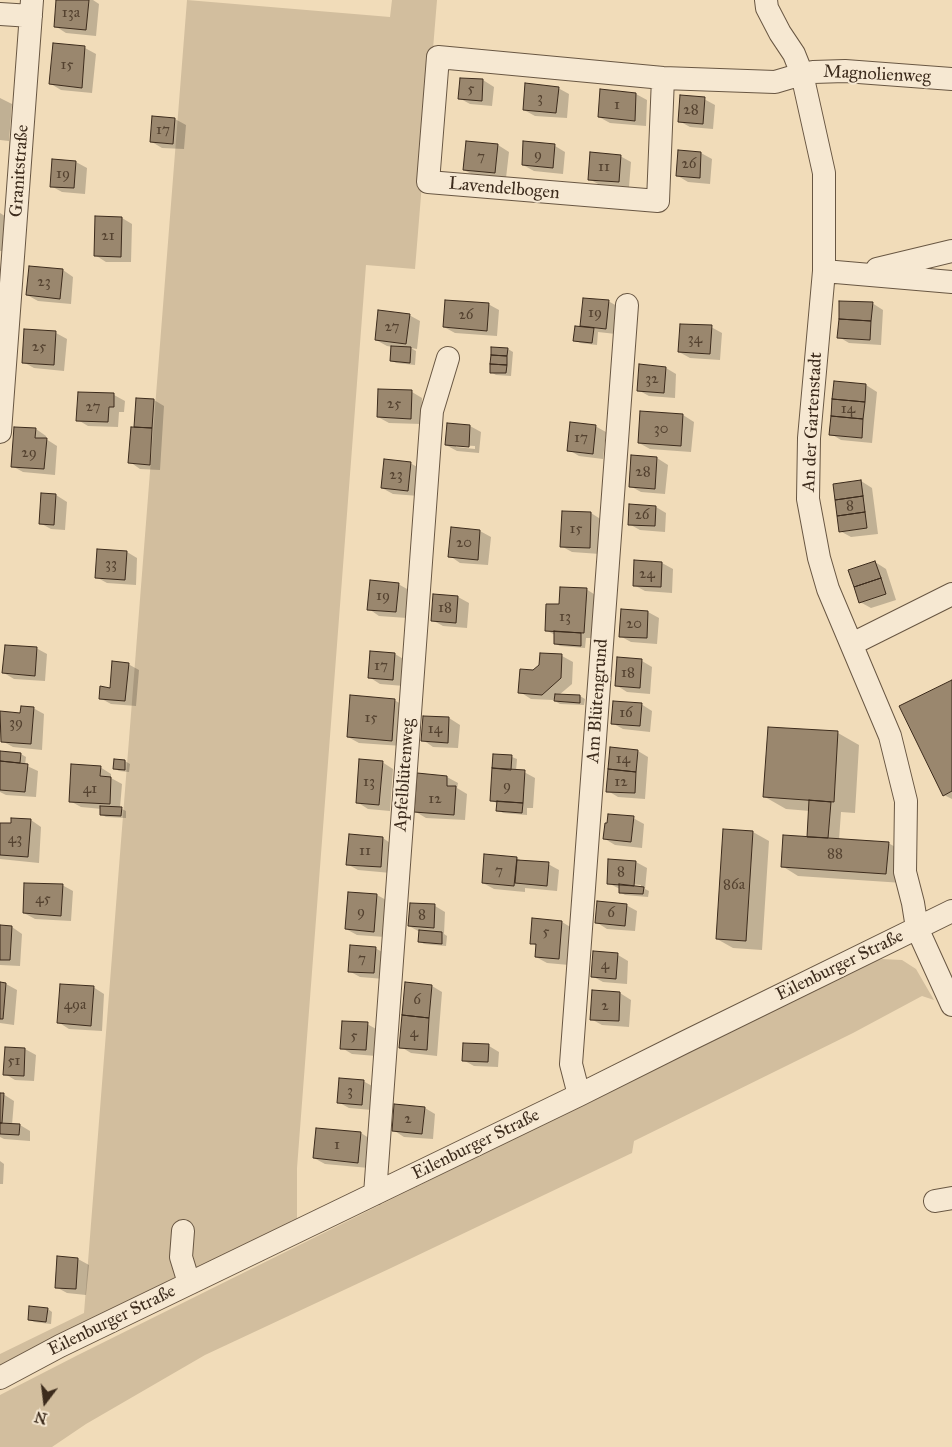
<!DOCTYPE html>
<html>
<head>
<meta charset="utf-8">
<style>
	body { margin:0 }
	#map { position:relative; width:952px; height:1447px; overflow:hidden; background:#f1dcb9; font-family:"IM FELL Great Primer",serif }
	canvas { display:block }
	.north { position:absolute; left:20px; top:1377px; width:50px; height:50px; -webkit-text-stroke:4px #f6e8d2; paint-order:stroke; rotate:195deg; font-size:14px; font-weight:700; line-height:20px; text-align:center; color:#3c2b1c }
	.north::after { content:''; display:block; margin:auto; width:18px; height:22px; background:#3c2b1c; clip-path:polygon(50% 0,100% 100%,50% 72%,0 100%) }
</style>
</head>
<body>
<div id="map">
<canvas width="952" height="1447"></canvas>
<div class="north">N</div>
</div>
<script>
const context = document.querySelector('canvas').getContext('2d');
context.lineJoin = 'round';
function paint(path, color) { context.fillStyle = color; context.fill(path, 'evenodd'); }
const poly = rows => new Path2D(rows.map(r => 'M' + r).join(''));
function trace(path, color, width, dash) { context.strokeStyle = color; context.lineWidth = width; context.lineCap = dash ? 'butt' : 'round'; context.setLineDash(dash || []); context.stroke(path); }
function drawText(font, color, halo, rows, align = 'center') {
  context.font = font + ' "IM FELL Great Primer",serif'; context.lineWidth = 4; context.setLineDash([]); context.textBaseline = 'middle'; context.strokeStyle = halo; context.fillStyle = color; for (const [text, x, y, turn = 0] of rows) {
    context.save(); context.translate(x, y); context.rotate((+turn || 0) * Math.PI / 180); context.textAlign = isNaN(turn) ? turn : align; if (halo) context.strokeText(text, 0, 0); context.fillText(text, 0, 0); context.restore();
  }
}
paint(poly([
	[187,0,390,17,392,0,437,0,415,269,366,265,297,1168,297,1220,0,1369,0,1354,84,1313],
	[882,959,902,960,916,969,934,1000,922,996,853,1033,634,1141,632,1153,391,1268,205,1355,86,1424,52,1447,0,1447,0,1395,78,1355,865,964]
]), '#d2be9e');
paint(poly([
	[58,0,93,0,99,4,96,36,66,33,55,26],
	[54,45,85,48,96,54,92,93,61,90,51,84],
	[483,80,494,87,492,106,470,104,459,98],
	[558,88,569,94,567,118,535,116,524,110],
	[601,91,636,94,647,100,646,126,610,123,599,117],
	[0,98,12,104,9,141,0,140],
	[704,99,715,105,713,129,690,127,679,121],
	[175,119,186,125,184,149,162,148,152,142],
	[498,145,509,152,506,178,475,176,464,170],
	[555,146,565,152,563,174,534,171,523,165],
	[701,153,712,159,710,184,688,182,678,176],
	[620,156,631,162,629,187,600,185,589,179],
	[53,160,76,162,87,168,85,194,62,192,51,186],
	[0,213,8,218,5,251,0,251],
	[122,218,132,224,131,262,106,262,95,255],
	[63,270,73,277,71,304,38,301,27,295],
	[584,299,608,301,619,307,616,334,598,332,597,345,580,343,575,340,582,328],
	[872,303,883,310,881,345,849,343,839,337],
	[488,304,499,310,497,336,455,333,444,327],
	[409,315,420,321,417,349,411,348,416,351,415,365,396,363,391,360,393,347,387,346,376,340],
	[711,327,722,333,720,360,690,358,679,352],
	[56,333,67,339,64,371,34,368,23,362],
	[508,349,513,352,511,376,496,375,491,372],
	[666,368,676,374,675,398,649,396,638,390],
	[835,383,866,385,877,392,872,443,841,440,831,434],
	[412,392,422,398,421,424,389,423,378,417],
	[79,393,114,395,125,401,124,412,119,412,118,427,88,426,78,420],
	[137,399,154,400,164,406,160,470,140,469,130,462,136,428],
	[683,415,694,422,691,452,650,449,639,443],
	[448,424,470,426,481,432,479,453,457,451,446,445],
	[456,445,475,446,475,449,456,447],
	[595,426,606,432,603,459,579,456,569,450],
	[36,429,46,436,46,439,57,446,55,475,23,472,12,466],
	[657,458,668,465,665,494,641,492,630,486],
	[410,463,421,469,419,496,393,494,382,488],
	[861,481,872,488,878,534,851,537,840,531],
	[42,494,56,495,67,502,65,530,51,529,40,523],
	[656,507,666,513,665,532,640,530,629,524],
	[563,512,591,513,602,520,600,554,572,552,561,546],
	[480,531,491,537,488,565,460,563,450,556],
	[127,552,137,558,136,585,107,583,96,577],
	[875,562,886,569,896,600,871,608,860,602],
	[662,563,673,569,672,593,645,591,634,585],
	[398,584,409,590,407,618,379,616,369,609],
	[586,589,597,596,595,638,586,638,585,648,560,646,555,643,555,635,546,630,560,606],
	[434,595,458,597,469,603,467,628,443,626,432,620],
	[648,612,659,618,657,644,631,642,620,636],
	[36,648,47,654,45,681,14,679,4,673],
	[395,654,405,660,404,686,380,684,369,677],
	[541,654,562,656,573,662,572,684,559,695,580,696,585,699,584,705,560,704,555,701,556,698,553,700,531,699,520,692,534,671,540,666],
	[642,661,652,667,650,694,627,692,616,685],
	[128,664,139,670,136,706,111,704,100,698,111,689],
	[952,682,952,799,944,795],
	[394,700,405,706,402,746,359,743,348,737],
	[641,704,652,711,650,732,623,729,612,723],
	[33,708,44,714,42,750,13,747,2,741,3,734,0,732,1,713,21,714],
	[449,718,460,725,458,748,433,747,423,740],
	[838,733,859,745,855,813,841,812,839,840,888,843,905,852,903,883,798,876,782,866,808,838,810,811,786,809,765,797],
	[638,751,648,757,645,799,618,797,608,791],
	[21,754,26,757,25,765,38,771,36,797,6,795,0,792,0,763,4,763,0,761],
	[494,756,512,757,517,759,516,771,524,772,535,778,533,808,527,808,527,815,503,813,498,810,498,804,491,800],
	[125,761,130,764,129,772,119,771,114,768],
	[382,762,393,769,390,811,368,809,357,802],
	[100,767,111,774,111,778,122,784,120,808,126,811,126,818,106,817,101,814,102,809,81,807,70,801],
	[447,777,458,783,457,788,467,794,465,820,426,818,416,812],
	[633,818,644,824,642,848,615,845,605,839,608,824],
	[31,820,41,827,39,863,0,859,0,824,12,825],
	[753,832,769,841,762,950,733,948,717,939],
	[383,838,393,845,391,873,358,870,347,864],
	[517,858,522,861,548,864,559,870,557,891,525,888,525,892,494,889,483,883],
	[610,860,636,862,647,868,645,889,649,891,648,897,625,895,620,892,620,889,608,883],
	[619,883,641,885,641,887],
	[62,885,73,891,71,921,35,919,24,913],
	[349,893,377,895,388,901,385,937,357,935,346,929],
	[626,905,637,911,635,931,607,929,596,922],
	[435,906,445,912,444,934,447,936,446,946,424,944,419,941,420,932,409,926],
	[562,922,572,928,569,965,547,963,536,957,537,946,531,943],
	[0,927,12,927,22,934,20,966,0,965],
	[375,948,386,954,384,979,360,977,349,971],
	[618,955,628,961,627,984,603,982,592,976],
	[0,983,6,984,17,990,14,1025,0,1023],
	[432,986,442,992,437,1056,411,1053,401,1047],
	[93,987,104,994,102,1031,69,1029,58,1022],
	[620,993,631,1000,629,1027,602,1025,591,1019],
	[367,1024,378,1030,376,1056,352,1054,342,1048],
	[489,1046,499,1052,498,1067,474,1066,463,1060],
	[25,1049,36,1055,34,1081,15,1080,5,1074],
	[363,1081,374,1087,372,1110,349,1108,338,1102],
	[0,1094,3,1094,14,1101,12,1125,20,1125,30,1131,30,1141,4,1139,0,1137],
	[425,1108,435,1114,433,1139,404,1137,393,1130],
	[361,1133,372,1140,369,1168,325,1164,314,1158],
	[0,1161,4,1164,3,1184,0,1184],
	[78,1259,89,1265,86,1295,67,1293,56,1287],
	[48,1309,52,1312,51,1324,34,1322,29,1319]
]), '#0003');
const building = poly([
	[56,0,89,0,86,30,54,27,56,0],
	[53,43,85,46,82,88,49,84,53,43],
	[460,78,483,79,482,101,458,99,460,78],
	[525,83,559,87,556,113,523,110,525,83],
	[600,89,636,93,635,121,598,117,600,89],
	[680,95,705,97,703,124,678,122,680,95],
	[152,116,175,118,173,144,150,142,152,116],
	[466,141,498,144,495,173,463,170,466,141],
	[523,141,555,144,553,168,522,165,523,141],
	[678,150,701,152,700,178,676,176,678,150],
	[590,152,621,155,619,182,588,180,590,152],
	[52,159,76,161,74,188,50,187,52,159],
	[95,216,122,217,121,257,94,256,95,216],
	[29,266,63,269,60,299,26,295,29,266],
	[583,298,609,300,606,329,580,326,583,298],
	[445,300,489,303,487,331,443,327,445,300],
	[839,301,873,302,871,321,839,319,839,301],
	[378,310,410,314,406,344,375,340,378,310],
	[839,319,871,321,870,340,837,338,839,319],
	[680,324,712,325,710,354,678,352,680,324],
	[575,326,594,328,592,343,573,341,575,326],
	[24,329,56,331,54,365,22,363,24,329],
	[391,346,411,347,410,363,390,361,391,346],
	[491,347,508,348,507,356,491,355,491,347],
	[491,355,507,356,507,365,490,364,491,355],
	[490,364,507,365,506,373,490,373,490,364],
	[639,364,666,367,664,393,637,391,639,364],
	[834,381,866,384,865,402,832,399,834,381],
	[378,389,412,390,411,419,377,417,378,389],
	[78,392,114,393,114,407,109,407,108,422,76,421,78,392],
	[136,398,154,399,152,428,134,427,136,398],
	[832,399,865,402,863,419,831,416,832,399],
	[640,411,683,414,681,446,638,443,640,411],
	[831,416,863,419,862,438,829,435,831,416],
	[570,422,596,425,593,454,567,451,570,422],
	[447,423,470,425,469,447,445,445,447,423],
	[14,427,36,428,35,438,47,438,44,469,11,467,14,427],
	[131,427,152,428,150,465,128,463,131,427],
	[631,455,657,457,655,489,629,487,631,455],
	[384,459,411,462,408,491,381,488,384,459],
	[861,480,863,496,835,500,833,484,861,480],
	[41,493,56,494,54,525,39,524,41,493],
	[863,496,865,512,837,516,835,500,863,496],
	[629,504,656,506,655,526,628,525,629,504],
	[562,511,591,512,590,548,560,547,562,511],
	[865,512,867,528,839,532,837,516,865,512],
	[451,527,480,530,478,560,448,557,451,527],
	[97,549,127,551,125,580,95,578,97,549],
	[634,560,662,562,661,587,633,586,634,560],
	[875,561,881,578,854,587,848,570,875,561],
	[881,578,886,594,859,603,854,587,881,578],
	[370,580,399,583,396,612,367,610,370,580],
	[560,587,587,588,584,633,545,631,546,604,559,604,560,587],
	[433,594,458,596,456,623,431,621,433,594],
	[621,609,648,611,647,638,619,637,621,609],
	[554,631,581,633,581,646,554,644,554,631],
	[5,645,37,647,35,676,2,673,5,645],
	[370,651,395,653,393,680,368,678,370,651],
	[540,653,562,654,561,678,542,695,518,693,520,669,533,670,539,665,540,653],
	[617,657,642,659,640,688,615,686,617,657],
	[112,661,129,663,125,701,99,699,100,686,110,688,112,661],
	[952,680,952,791,943,796,899,706,952,680],
	[555,694,580,695,580,703,554,701,555,694],
	[350,695,395,699,392,741,347,737,350,695],
	[613,701,642,703,640,726,611,724,613,701],
	[21,706,34,707,31,744,1,742,0,711,20,713,21,706],
	[423,716,449,717,448,743,421,741,423,716],
	[768,727,838,731,834,802,763,797,768,727],
	[610,747,638,750,636,772,608,769,610,747],
	[0,751,21,753,20,763,0,761,0,751],
	[493,754,512,755,511,770,492,768,493,754],
	[114,759,125,760,125,770,113,769,114,759],
	[359,759,383,761,379,805,356,803,359,759],
	[0,761,28,764,25,792,0,790,0,761],
	[71,764,101,766,100,776,111,777,110,804,69,802,71,764],
	[492,768,525,770,523,803,490,801,492,768],
	[608,769,636,772,635,793,606,792,608,769],
	[417,773,447,776,447,786,456,786,454,815,414,812,417,773],
	[809,800,831,802,828,838,807,837,809,800],
	[497,801,523,803,522,813,496,811,497,801],
	[100,806,122,807,121,816,100,815,100,806],
	[608,814,634,816,631,842,603,839,605,823,607,823,608,814],
	[11,818,31,819,28,857,0,855,0,823,11,823,11,818],
	[723,829,753,831,746,941,716,939,723,829],
	[349,834,383,837,381,867,346,865,349,834],
	[783,835,889,842,886,874,781,867,783,835],
	[484,854,517,857,514,886,482,883,484,854],
	[608,859,636,861,634,886,607,884,608,859],
	[517,860,549,862,547,886,515,883,517,860],
	[24,883,63,884,61,916,23,913,24,883],
	[619,884,644,887,643,894,619,893,619,884],
	[348,892,377,894,374,932,345,929,348,892],
	[597,901,627,904,625,926,595,923,597,901],
	[410,903,435,904,434,928,408,926,410,903],
	[532,918,562,921,559,959,535,957,536,944,530,944,532,918],
	[0,925,12,926,10,960,0,960,0,925],
	[419,930,442,932,442,944,418,942,419,930],
	[350,945,376,947,374,973,348,972,350,945],
	[593,951,618,953,616,979,591,977,593,951],
	[0,982,6,983,3,1019,0,1019,0,982],
	[405,982,432,985,429,1018,402,1015,405,982],
	[60,984,94,986,91,1026,57,1023,60,984],
	[592,990,620,992,619,1021,590,1020,592,990],
	[402,1015,429,1018,427,1050,399,1048,402,1015],
	[342,1021,368,1022,366,1050,340,1049,342,1021],
	[463,1043,489,1044,488,1062,462,1061,463,1043],
	[5,1047,25,1048,24,1076,3,1075,5,1047],
	[339,1078,364,1080,362,1105,337,1103,339,1078],
	[0,1093,4,1093,2,1123,0,1123,0,1093],
	[394,1104,425,1107,422,1134,392,1131,394,1104],
	[0,1123,20,1124,19,1135,0,1134,0,1123],
	[316,1128,361,1132,358,1163,313,1158,316,1128],
	[57,1256,78,1258,76,1289,55,1288,57,1256],
	[29,1306,48,1308,46,1322,28,1320,29,1306]
]);
paint(building, '#9a876e');
trace(building, '#3c2b1c', 1);
const minor = poly([
	[766,0,767,8,780,33,794,54,802,74,824,173,824,271,809,438,808,499,819,558,828,589,890,736,906,801,905,872,913,903,917,928,952,1005],
	[0,14,31,16],
	[663,78,658,201,428,182,438,57,663,78,775,82,802,74,813,72,845,71,952,79],
	[877,269,952,251],
	[824,271,952,282],
	[0,432,32,0],
	[852,644,952,594],
	[579,1095,571,1064,627,305],
	[375,1194,432,411,448,358],
	[935,1201,952,1198],
	[183,1231,181,1257,189,1283],
	[0,1378,60,1346,579,1095,683,1043,952,911]
]);
trace(minor, '#695743', 24);
trace(minor, '#f6e8d2', 22);
drawText('15px', '#544230', null, [
	["13a",71,13],
	["15",67,65],
	["5",471,89],
	["3",540,98],
	["1",617,105],
	["28",691,110],
	["17",163,130],
	["9",538,155],
	["7",481,157],
	["26",689,164],
	["11",604,167],
	["19",63,174],
	["21",108,236],
	["23",44,282],
	["19",595,313],
	["26",466,315],
	["27",392,327],
	["34",695,339],
	["25",39,347],
	["32",652,379],
	["25",394,404],
	["27",93,407],
	["14",848,409],
	["30",661,429],
	["17",581,438],
	["29",29,453],
	["28",643,472],
	["23",396,475],
	["8",850,506],
	["26",642,515],
	["15",576,529],
	["20",464,543],
	["33",111,564],
	["24",647,574],
	["19",383,596],
	["18",445,608],
	["13",565,617],
	["20",634,624],
	["17",381,666],
	["18",628,673],
	["16",626,713],
	["15",371,718],
	["39",16,723],
	["14",435,729],
	["14",623,759],
	["13",369,782],
	["12",621,782],
	["9",507,786],
	["41",90,789],
	["12",435,799],
	["43",15,839],
	["11",365,851],
	["88",835,854],
	["7",499,871],
	["8",621,872],
	["86a",734,885],
	["45",43,899],
	["9",361,912],
	["6",611,913],
	["8",422,915],
	["5",546,932],
	["7",362,959],
	["4",605,965],
	["6",417,1000],
	["49a",75,1005],
	["2",605,1006],
	["4",414,1033],
	["5",354,1036],
	["51",14,1061],
	["3",350,1091],
	["2",408,1119],
	["1",337,1145]
]);
drawText('18px', '#3c2b1c', '#f6e8d2', [
	["Magnolienweg",877,75,3],
	["Granitstraße",20,171,-86],
	["Lavendelbogen",504,189,5],
	["An der Gartenstadt",813,422,-87],
	["Am Blütengrund",598,701,-86],
	["Apfelblütenweg",405,775,-86],
	["Eilenburger Straße",840,966,-26],
	["Eilenburger Straße",476,1145,-26],
	["Eilenburger Straße",112,1321,-26]
]);
</script>
</body>
</html>
